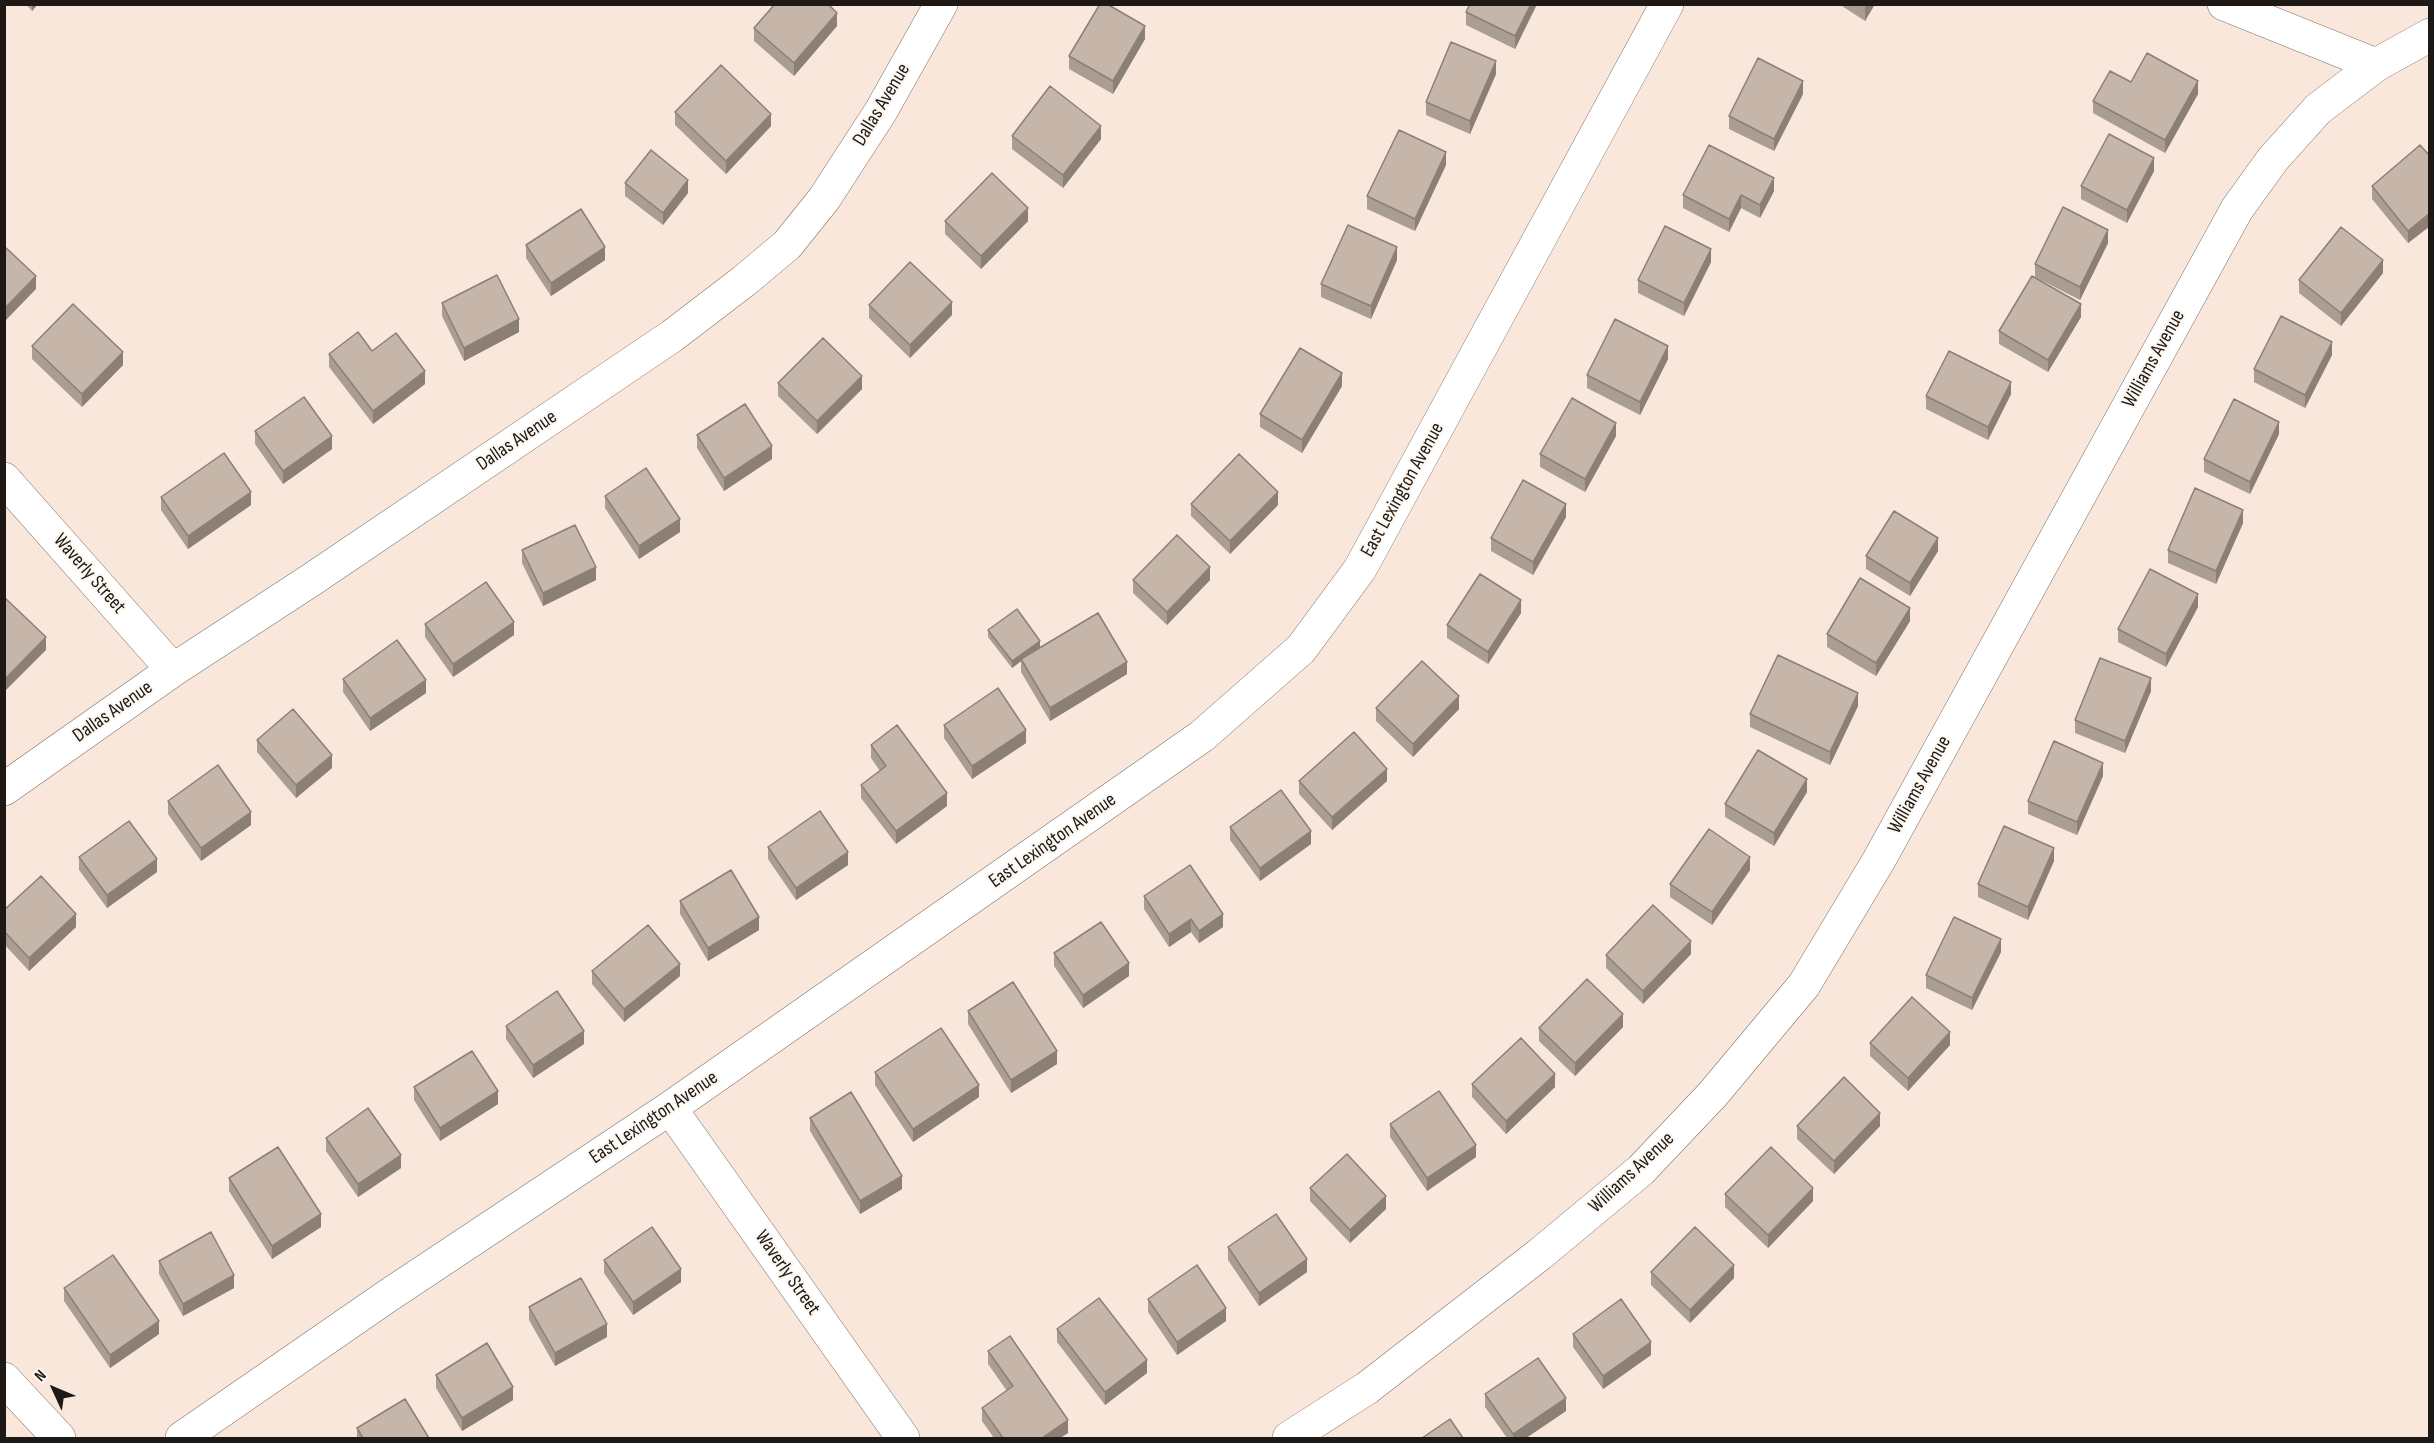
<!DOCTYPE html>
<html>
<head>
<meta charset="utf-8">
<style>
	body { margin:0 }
	#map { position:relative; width:2434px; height:1443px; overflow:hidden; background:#f8e7da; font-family:"Sofia Sans Condensed",sans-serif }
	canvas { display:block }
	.frame { position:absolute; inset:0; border:6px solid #1f1915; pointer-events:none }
	.north { position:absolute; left:24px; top:1359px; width:60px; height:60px; -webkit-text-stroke:4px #fdf7f1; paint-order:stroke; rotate:314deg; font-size:16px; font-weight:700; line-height:24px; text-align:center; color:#1f1915 }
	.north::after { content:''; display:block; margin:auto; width:21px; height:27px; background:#1f1915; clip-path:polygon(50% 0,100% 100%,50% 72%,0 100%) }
</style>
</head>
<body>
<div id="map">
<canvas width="2434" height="1443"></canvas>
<div class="frame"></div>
<div class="north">N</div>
</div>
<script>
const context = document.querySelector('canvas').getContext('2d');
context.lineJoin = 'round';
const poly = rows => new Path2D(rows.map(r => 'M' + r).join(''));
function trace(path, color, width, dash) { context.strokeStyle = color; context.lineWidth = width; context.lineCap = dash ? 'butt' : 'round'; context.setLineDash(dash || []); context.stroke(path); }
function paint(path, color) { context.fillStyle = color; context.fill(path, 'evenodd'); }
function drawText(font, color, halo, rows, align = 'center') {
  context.font = font + ' "Sofia Sans Condensed",sans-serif'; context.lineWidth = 4.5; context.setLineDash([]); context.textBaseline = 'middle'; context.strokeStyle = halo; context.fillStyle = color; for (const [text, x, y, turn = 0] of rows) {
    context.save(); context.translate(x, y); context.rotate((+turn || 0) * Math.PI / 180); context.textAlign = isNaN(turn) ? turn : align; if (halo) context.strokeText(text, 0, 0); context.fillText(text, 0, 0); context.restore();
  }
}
const street = poly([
	[2224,4,2376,65],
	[4,479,173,670],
	[4,789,173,670,311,580,672,336,744,281,787,245,824,199,881,111,941,4],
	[670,1108,903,1438],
	[4,1379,59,1438],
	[1289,1438,1367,1388,1540,1254,1641,1170,1713,1094,1804,985,1879,860,2237,209,2273,159,2318,109,2376,65,2430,35]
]);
const secondary = poly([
	[182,1438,386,1297,670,1108,1202,736,1301,649,1360,569,1667,4]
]);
trace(street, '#817266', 34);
trace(secondary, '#817266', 34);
trace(street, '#fff', 33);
trace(secondary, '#fff', 33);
paint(poly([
	[26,4,38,4,32,11],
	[1470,4,1537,4,1515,49,1466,25,1466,12],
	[1839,4,1875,4,1865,21],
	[837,26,794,76,754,41,754,28],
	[1145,39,1113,94,1069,69,1069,56],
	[1496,74,1470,134,1426,115,1426,102],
	[2131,82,2198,94,2165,153,2093,113,2093,101],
	[1803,94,1774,151,1729,129,1729,116],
	[675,112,771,126,726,174,675,125],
	[1012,136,1101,139,1063,188,1012,149],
	[2430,156,2430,226,2408,243,2372,199,2372,186],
	[1446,165,1415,231,1367,209,1367,196],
	[2154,171,2127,223,2081,199,2081,186],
	[625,183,688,193,663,225,625,196],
	[1774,191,1760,218,1741,208,1729,232,1683,208,1683,195],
	[945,221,1028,221,981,269,945,234],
	[2108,243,2080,300,2035,277,2035,264],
	[526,245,605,260,551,296,526,258],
	[1397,260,1371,319,1321,297,1321,284],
	[1711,262,1684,316,1638,293,1638,280],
	[2383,273,2341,326,2299,293,2299,280],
	[442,303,519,332,464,361,442,316],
	[869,305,952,315,910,358,869,318],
	[2081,317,2048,372,1999,344,1999,331],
	[32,346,123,365,82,407,32,359],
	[372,351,425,384,373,424,329,367,329,354],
	[2332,355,2305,408,2254,382,2254,369],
	[1668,359,1640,415,1587,388,1587,375],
	[778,383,862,389,817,434,778,396],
	[1342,386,1302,453,1260,427,1260,414],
	[2011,394,1988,440,1926,409,1926,396],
	[255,431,332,449,283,484,255,444],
	[2279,434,2250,494,2204,472,2204,459],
	[697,435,772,459,724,491,697,448],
	[1616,436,1585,492,1540,467,1540,454],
	[605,496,680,532,639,559,605,508],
	[161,497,251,505,188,549,161,510],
	[1191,504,1278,505,1230,554,1191,516],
	[1566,517,1533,575,1491,551,1491,538],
	[2243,523,2216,584,2168,563,2168,550],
	[522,550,596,580,543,606,522,563],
	[1938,551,1910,596,1866,569,1866,556],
	[1133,580,1210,580,1167,625,1133,593],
	[2198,607,2166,667,2118,642,2118,629],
	[1521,613,1488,664,1447,638,1447,625],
	[1910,621,1876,676,1827,647,1827,634],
	[425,624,514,635,453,677,425,637],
	[988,630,1040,647,1034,652,1127,674,1050,721,1021,672,1021,661,1012,668,988,637],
	[343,679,426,693,370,731,343,692],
	[2151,691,2125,753,2075,733,2075,720],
	[1858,706,1830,765,1750,727,1750,714],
	[1376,708,1459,709,1413,757,1376,721],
	[944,725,1026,743,972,779,944,738],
	[257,740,332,768,296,798,257,752],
	[871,745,947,806,896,844,861,798,861,785,880,771,871,758],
	[2103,776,2077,835,2028,814,2028,801],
	[1299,781,1387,781,1332,830,1299,794],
	[1807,792,1774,846,1725,817,1725,804],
	[168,801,251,825,201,861,168,814],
	[1230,827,1311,844,1260,881,1230,840],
	[768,847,848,865,796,900,768,859],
	[79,857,157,872,107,908,79,870],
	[2054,861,2028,920,1978,897,1978,884],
	[1750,870,1712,925,1670,897,1670,884],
	[1144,896,1223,927,1199,943,1191,932,1169,947,1144,909],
	[680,901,759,930,708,961,680,914],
	[4,910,76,927,29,971,4,944],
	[2001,952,1972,1010,1926,988,1926,975],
	[1054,953,1129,976,1083,1008,1054,966],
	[1691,954,1643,1004,1606,968,1606,955],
	[592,971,680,976,624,1022,592,984],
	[968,1011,1057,1064,1011,1093,968,1024],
	[506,1026,584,1044,533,1078,506,1039],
	[1623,1027,1575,1076,1539,1041,1539,1028],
	[1870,1043,1950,1045,1908,1091,1870,1056],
	[875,1072,979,1097,913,1142,875,1085],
	[1472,1084,1555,1087,1506,1134,1472,1097],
	[414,1087,498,1104,440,1141,414,1100],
	[810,1118,902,1189,860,1214,810,1131],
	[1390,1124,1476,1157,1427,1191,1390,1137],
	[1797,1126,1880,1126,1834,1174,1797,1139],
	[326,1138,401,1168,358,1197,326,1151],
	[229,1178,321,1227,272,1259,229,1191],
	[1310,1188,1386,1209,1350,1243,1310,1201],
	[1725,1194,1813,1201,1768,1248,1725,1207],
	[1228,1247,1307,1272,1259,1306,1228,1260],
	[604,1260,681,1282,633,1315,604,1273],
	[159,1261,234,1288,183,1316,159,1274],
	[1651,1272,1734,1278,1690,1323,1651,1285],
	[64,1288,159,1334,110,1368,64,1301],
	[1148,1299,1226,1321,1177,1355,1148,1312],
	[529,1307,607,1337,555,1366,529,1320],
	[1057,1329,1147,1373,1105,1405,1057,1342],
	[1573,1334,1651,1355,1603,1389,1573,1347],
	[988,1351,1068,1433,1060,1438,994,1438,982,1421,982,1408,1007,1391,988,1364],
	[436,1375,513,1400,462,1431,436,1388],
	[1485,1394,1566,1411,1526,1438,1507,1438,1485,1407],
	[357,1428,429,1438,357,1438]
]), '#aa9d91');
paint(poly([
	[32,4,38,4,32,11],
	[1531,4,1537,4,1515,49,1515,36],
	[1867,4,1875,4,1865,21,1865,8],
	[837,13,837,26,794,76,794,63],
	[1145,26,1145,39,1113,94,1113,81],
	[1496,61,1496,74,1470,134,1470,121],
	[1803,81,1803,94,1774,151,1774,139],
	[2198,81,2198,94,2165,153,2165,140],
	[771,114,771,126,726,174,726,161],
	[1101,126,1101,139,1063,188,1063,175],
	[1446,152,1446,165,1415,231,1415,219],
	[2154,158,2154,171,2127,223,2127,210],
	[1774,178,1774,191,1760,218,1760,205],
	[688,180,688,193,663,225,663,213],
	[1741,195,1741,208,1729,232,1729,219],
	[1028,208,1028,221,981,269,981,256],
	[2430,213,2430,226,2408,243,2408,231],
	[2108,230,2108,243,2080,300,2080,287],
	[605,247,605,260,551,296,551,283],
	[1397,247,1397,260,1371,319,1371,306],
	[1711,249,1711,262,1684,316,1684,303],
	[2383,260,2383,273,2341,326,2341,313],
	[36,276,36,289,5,321,5,308],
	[952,302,952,315,910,358,910,345],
	[2081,304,2081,317,2048,372,2048,360],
	[519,319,519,332,464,361,464,348],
	[2332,342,2332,355,2305,408,2305,395],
	[1668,346,1668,359,1640,415,1640,402],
	[123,352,123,365,82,407,82,394],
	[425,371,425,384,373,424,373,411],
	[1342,373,1342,386,1302,453,1302,440],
	[862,376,862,389,817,434,817,421],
	[2011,382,2011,394,1988,440,1988,427],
	[2279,422,2279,434,2250,494,2250,482],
	[1616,423,1616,436,1585,492,1585,479],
	[332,436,332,449,283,484,283,471],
	[772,446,772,459,724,491,724,478],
	[251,492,251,505,188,549,188,536],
	[1278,492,1278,505,1230,554,1230,541],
	[1566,504,1566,517,1533,575,1533,562],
	[2243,510,2243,523,2216,584,2216,571],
	[680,519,680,532,639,559,639,546],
	[1938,538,1938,551,1910,596,1910,583],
	[596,567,596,580,543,606,543,593],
	[1210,567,1210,580,1167,625,1167,612],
	[2198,594,2198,607,2166,667,2166,654],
	[1521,600,1521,613,1488,664,1488,652],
	[1910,608,1910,621,1876,676,1876,663],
	[514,622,514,635,453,677,453,664],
	[46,637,46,650,4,692,4,680],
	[1040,641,1040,647,1012,668,1012,661],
	[1127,662,1127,674,1050,721,1050,708],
	[2151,678,2151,691,2125,753,2125,741],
	[426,680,426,693,370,731,370,718],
	[1858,693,1858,706,1830,765,1830,752],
	[1459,696,1459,709,1413,757,1413,744],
	[1026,730,1026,743,972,779,972,766],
	[332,755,332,768,296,798,296,785],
	[2103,763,2103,776,2077,835,2077,822],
	[1387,769,1387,781,1332,830,1332,817],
	[1807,779,1807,792,1774,846,1774,833],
	[947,793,947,806,896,844,896,831],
	[251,812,251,825,201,861,201,848],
	[1311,831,1311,844,1260,881,1260,868],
	[2054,848,2054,861,2028,920,2028,907],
	[848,852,848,865,796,900,796,888],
	[1750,857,1750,870,1712,925,1712,912],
	[157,859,157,872,107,908,107,895],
	[76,914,76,927,29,971,29,958],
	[1223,914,1223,927,1199,943,1199,931],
	[759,917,759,930,708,961,708,948],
	[1191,919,1191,932,1169,947,1169,934],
	[2001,939,2001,952,1972,1010,1972,998],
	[1691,941,1691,954,1643,1004,1643,991],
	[1129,963,1129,976,1083,1008,1083,995],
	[680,964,680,976,624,1022,624,1009],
	[1623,1014,1623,1027,1575,1076,1575,1063],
	[584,1031,584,1044,533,1078,533,1065],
	[1950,1032,1950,1045,1908,1091,1908,1078],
	[1057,1051,1057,1064,1011,1093,1011,1080],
	[1555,1074,1555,1087,1506,1134,1506,1121],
	[979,1085,979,1097,913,1142,913,1129],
	[498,1091,498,1104,440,1141,440,1128],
	[1880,1113,1880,1126,1834,1174,1834,1161],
	[1476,1145,1476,1157,1427,1191,1427,1178],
	[401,1155,401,1168,358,1197,358,1184],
	[902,1176,902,1189,860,1214,860,1201],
	[1813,1188,1813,1201,1768,1248,1768,1235],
	[1386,1196,1386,1209,1350,1243,1350,1230],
	[321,1214,321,1227,272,1259,272,1246],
	[1307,1259,1307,1272,1259,1306,1259,1293],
	[1734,1265,1734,1278,1690,1323,1690,1310],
	[681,1269,681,1282,633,1315,633,1302],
	[234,1275,234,1288,183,1316,183,1304],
	[1226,1308,1226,1321,1177,1355,1177,1342],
	[159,1321,159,1334,110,1368,110,1355],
	[607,1324,607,1337,555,1366,555,1353],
	[1651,1342,1651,1355,1603,1389,1603,1376],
	[1147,1360,1147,1373,1105,1405,1105,1392],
	[513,1387,513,1400,462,1431,462,1418],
	[1566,1398,1566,1411,1526,1438,1513,1438,1513,1434],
	[1068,1420,1068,1433,1060,1438,1042,1438]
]), '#8b7f76');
const building = poly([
	[775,4,828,4,837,13,794,63,754,28,775,4],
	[1100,4,1107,4,1145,26,1113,81,1069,56,1100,4],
	[1470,4,1531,4,1515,36,1466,12,1470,4],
	[1451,42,1496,61,1470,121,1426,102,1451,42],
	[2147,53,2198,81,2165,140,2093,101,2110,71,2131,82,2147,53],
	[1758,58,1803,81,1774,139,1729,116,1758,58],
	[721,65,771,114,726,161,675,112,721,65],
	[1050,86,1101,126,1063,175,1012,136,1050,86],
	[1399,130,1446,152,1415,219,1367,196,1399,130],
	[2109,134,2154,158,2127,210,2081,186,2109,134],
	[1709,145,1774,178,1760,205,1741,195,1729,219,1683,195,1709,145],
	[2420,145,2430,156,2430,213,2408,231,2372,186,2420,145],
	[651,150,688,180,663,213,625,183,651,150],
	[992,173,1028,208,981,256,945,221,992,173],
	[2063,207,2108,230,2080,287,2035,264,2063,207],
	[581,209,605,247,551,283,526,245,581,209],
	[1348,225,1397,247,1371,306,1321,284,1348,225],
	[1665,226,1711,249,1684,303,1638,280,1665,226],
	[2341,227,2383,260,2341,313,2299,280,2341,227],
	[4,246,36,276,5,308,4,307,4,246],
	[910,262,952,302,910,345,869,305,910,262],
	[497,275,519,319,464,348,442,303,497,275],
	[2032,276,2081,304,2048,360,1999,331,2032,276],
	[73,304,123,352,82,394,32,346,73,304],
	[2281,316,2332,342,2305,395,2254,369,2281,316],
	[1615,319,1668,346,1640,402,1587,375,1615,319],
	[358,332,372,351,396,333,425,371,373,411,329,354,358,332],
	[823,338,862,376,817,421,778,383,823,338],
	[1300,348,1342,373,1302,440,1260,414,1300,348],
	[1949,351,2011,382,1988,427,1926,396,1949,351],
	[304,397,332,436,283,471,255,431,304,397],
	[1572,398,1616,423,1585,479,1540,454,1572,398],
	[2234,399,2279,422,2250,482,2204,459,2234,399],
	[745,404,772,446,724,478,697,435,745,404],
	[224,453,251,492,188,536,161,497,224,453],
	[1239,454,1278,492,1230,541,1191,504,1239,454],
	[646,468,680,519,639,546,605,496,646,468],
	[1523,480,1566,504,1533,562,1491,538,1523,480],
	[2195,488,2243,510,2216,571,2168,550,2195,488],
	[1894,511,1938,538,1910,583,1866,556,1894,511],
	[575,525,596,567,543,593,522,550,575,525],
	[1177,535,1210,567,1167,612,1133,580,1177,535],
	[2150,569,2198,594,2166,654,2118,629,2150,569],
	[1480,574,1521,600,1488,652,1447,625,1480,574],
	[1860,578,1910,608,1876,663,1827,634,1860,578],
	[486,582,514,622,453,664,425,624,486,582],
	[4,597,46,637,4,680,4,597],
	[1017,609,1040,641,1012,661,988,630,1017,609],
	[1098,613,1127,662,1050,708,1021,659,1098,613],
	[397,640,426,680,370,718,343,679,397,640],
	[1778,655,1858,693,1830,752,1750,714,1778,655],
	[2100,658,2151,678,2125,741,2075,720,2100,658],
	[1422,661,1459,696,1413,744,1376,708,1422,661],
	[998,688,1026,730,972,766,944,725,998,688],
	[293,709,332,755,296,785,257,740,293,709],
	[897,725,947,793,896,831,861,785,886,766,871,745,897,725],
	[1354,732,1387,769,1332,817,1299,781,1354,732],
	[2054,741,2103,763,2077,822,2028,801,2054,741],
	[1758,750,1807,779,1774,833,1725,804,1758,750],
	[218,765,251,812,201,848,168,801,218,765],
	[1281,790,1311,831,1260,868,1230,827,1281,790],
	[820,811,848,852,796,888,768,847,820,811],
	[129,821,157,859,107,895,79,857,129,821],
	[2004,826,2054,848,2028,907,1978,884,2004,826],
	[1709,829,1750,857,1712,912,1670,884,1709,829],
	[1190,865,1223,914,1199,931,1191,919,1169,934,1144,896,1190,865],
	[731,870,759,917,708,948,680,901,731,870],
	[41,876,76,914,29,958,4,931,4,910,41,876],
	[1653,905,1691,941,1643,991,1606,955,1653,905],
	[1954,917,2001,939,1972,998,1926,975,1954,917],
	[1101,922,1129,963,1083,995,1054,953,1101,922],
	[648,925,680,964,624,1009,592,971,648,925],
	[1587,979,1623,1014,1575,1063,1539,1028,1587,979],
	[1013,982,1057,1051,1011,1080,968,1011,1013,982],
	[557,991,584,1031,533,1065,506,1026,557,991],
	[1912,997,1950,1032,1908,1078,1870,1043,1912,997],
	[941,1028,979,1085,913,1129,875,1072,941,1028],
	[1521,1038,1555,1074,1506,1121,1472,1084,1521,1038],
	[472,1051,498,1091,440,1128,414,1087,472,1051],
	[1844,1077,1880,1113,1834,1161,1797,1126,1844,1077],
	[1439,1091,1476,1145,1427,1178,1390,1124,1439,1091],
	[851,1092,902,1176,860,1201,810,1118,851,1092],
	[368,1108,401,1155,358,1184,326,1138,368,1108],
	[278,1147,321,1214,272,1246,229,1178,278,1147],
	[1771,1147,1813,1188,1768,1235,1725,1194,1771,1147],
	[1347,1154,1386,1196,1350,1230,1310,1188,1347,1154],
	[1276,1214,1307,1259,1259,1293,1228,1247,1276,1214],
	[652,1227,681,1269,633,1302,604,1260,652,1227],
	[1695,1227,1734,1265,1690,1310,1651,1272,1695,1227],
	[211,1232,234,1275,183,1304,159,1261,211,1232],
	[113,1255,159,1321,110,1355,64,1288,113,1255],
	[1197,1265,1226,1308,1177,1342,1148,1299,1197,1265],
	[581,1278,607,1324,555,1353,529,1307,581,1278],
	[1099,1298,1147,1360,1105,1392,1057,1329,1099,1298],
	[1621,1299,1651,1342,1603,1376,1573,1334,1621,1299],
	[1010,1336,1068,1420,1042,1438,1003,1438,982,1408,1013,1386,988,1351,1010,1336],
	[487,1343,513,1387,462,1418,436,1375,487,1343],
	[1538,1358,1566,1398,1513,1434,1485,1394,1538,1358],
	[405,1399,429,1438,363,1438,357,1428,405,1399],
	[1450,1419,1463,1438,1422,1438,1450,1419]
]);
paint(building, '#c6b6a9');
trace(building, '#8b7f76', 1.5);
drawText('20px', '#1f1915', '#fdf7f1', [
	["Dallas Avenue",882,105,-59],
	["Williams Avenue",2154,359,-61],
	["Dallas Avenue",517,441,-34],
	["East Lexington Avenue",1403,490,-61],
	["Waverly Street",89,574,49],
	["Dallas Avenue",113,712,-35],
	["Williams Avenue",1920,785,-61],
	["East Lexington Avenue",1053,841,-35],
	["East Lexington Avenue",654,1118,-34],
	["Williams Avenue",1632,1173,-43],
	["Waverly Street",787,1273,55]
]);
</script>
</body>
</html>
